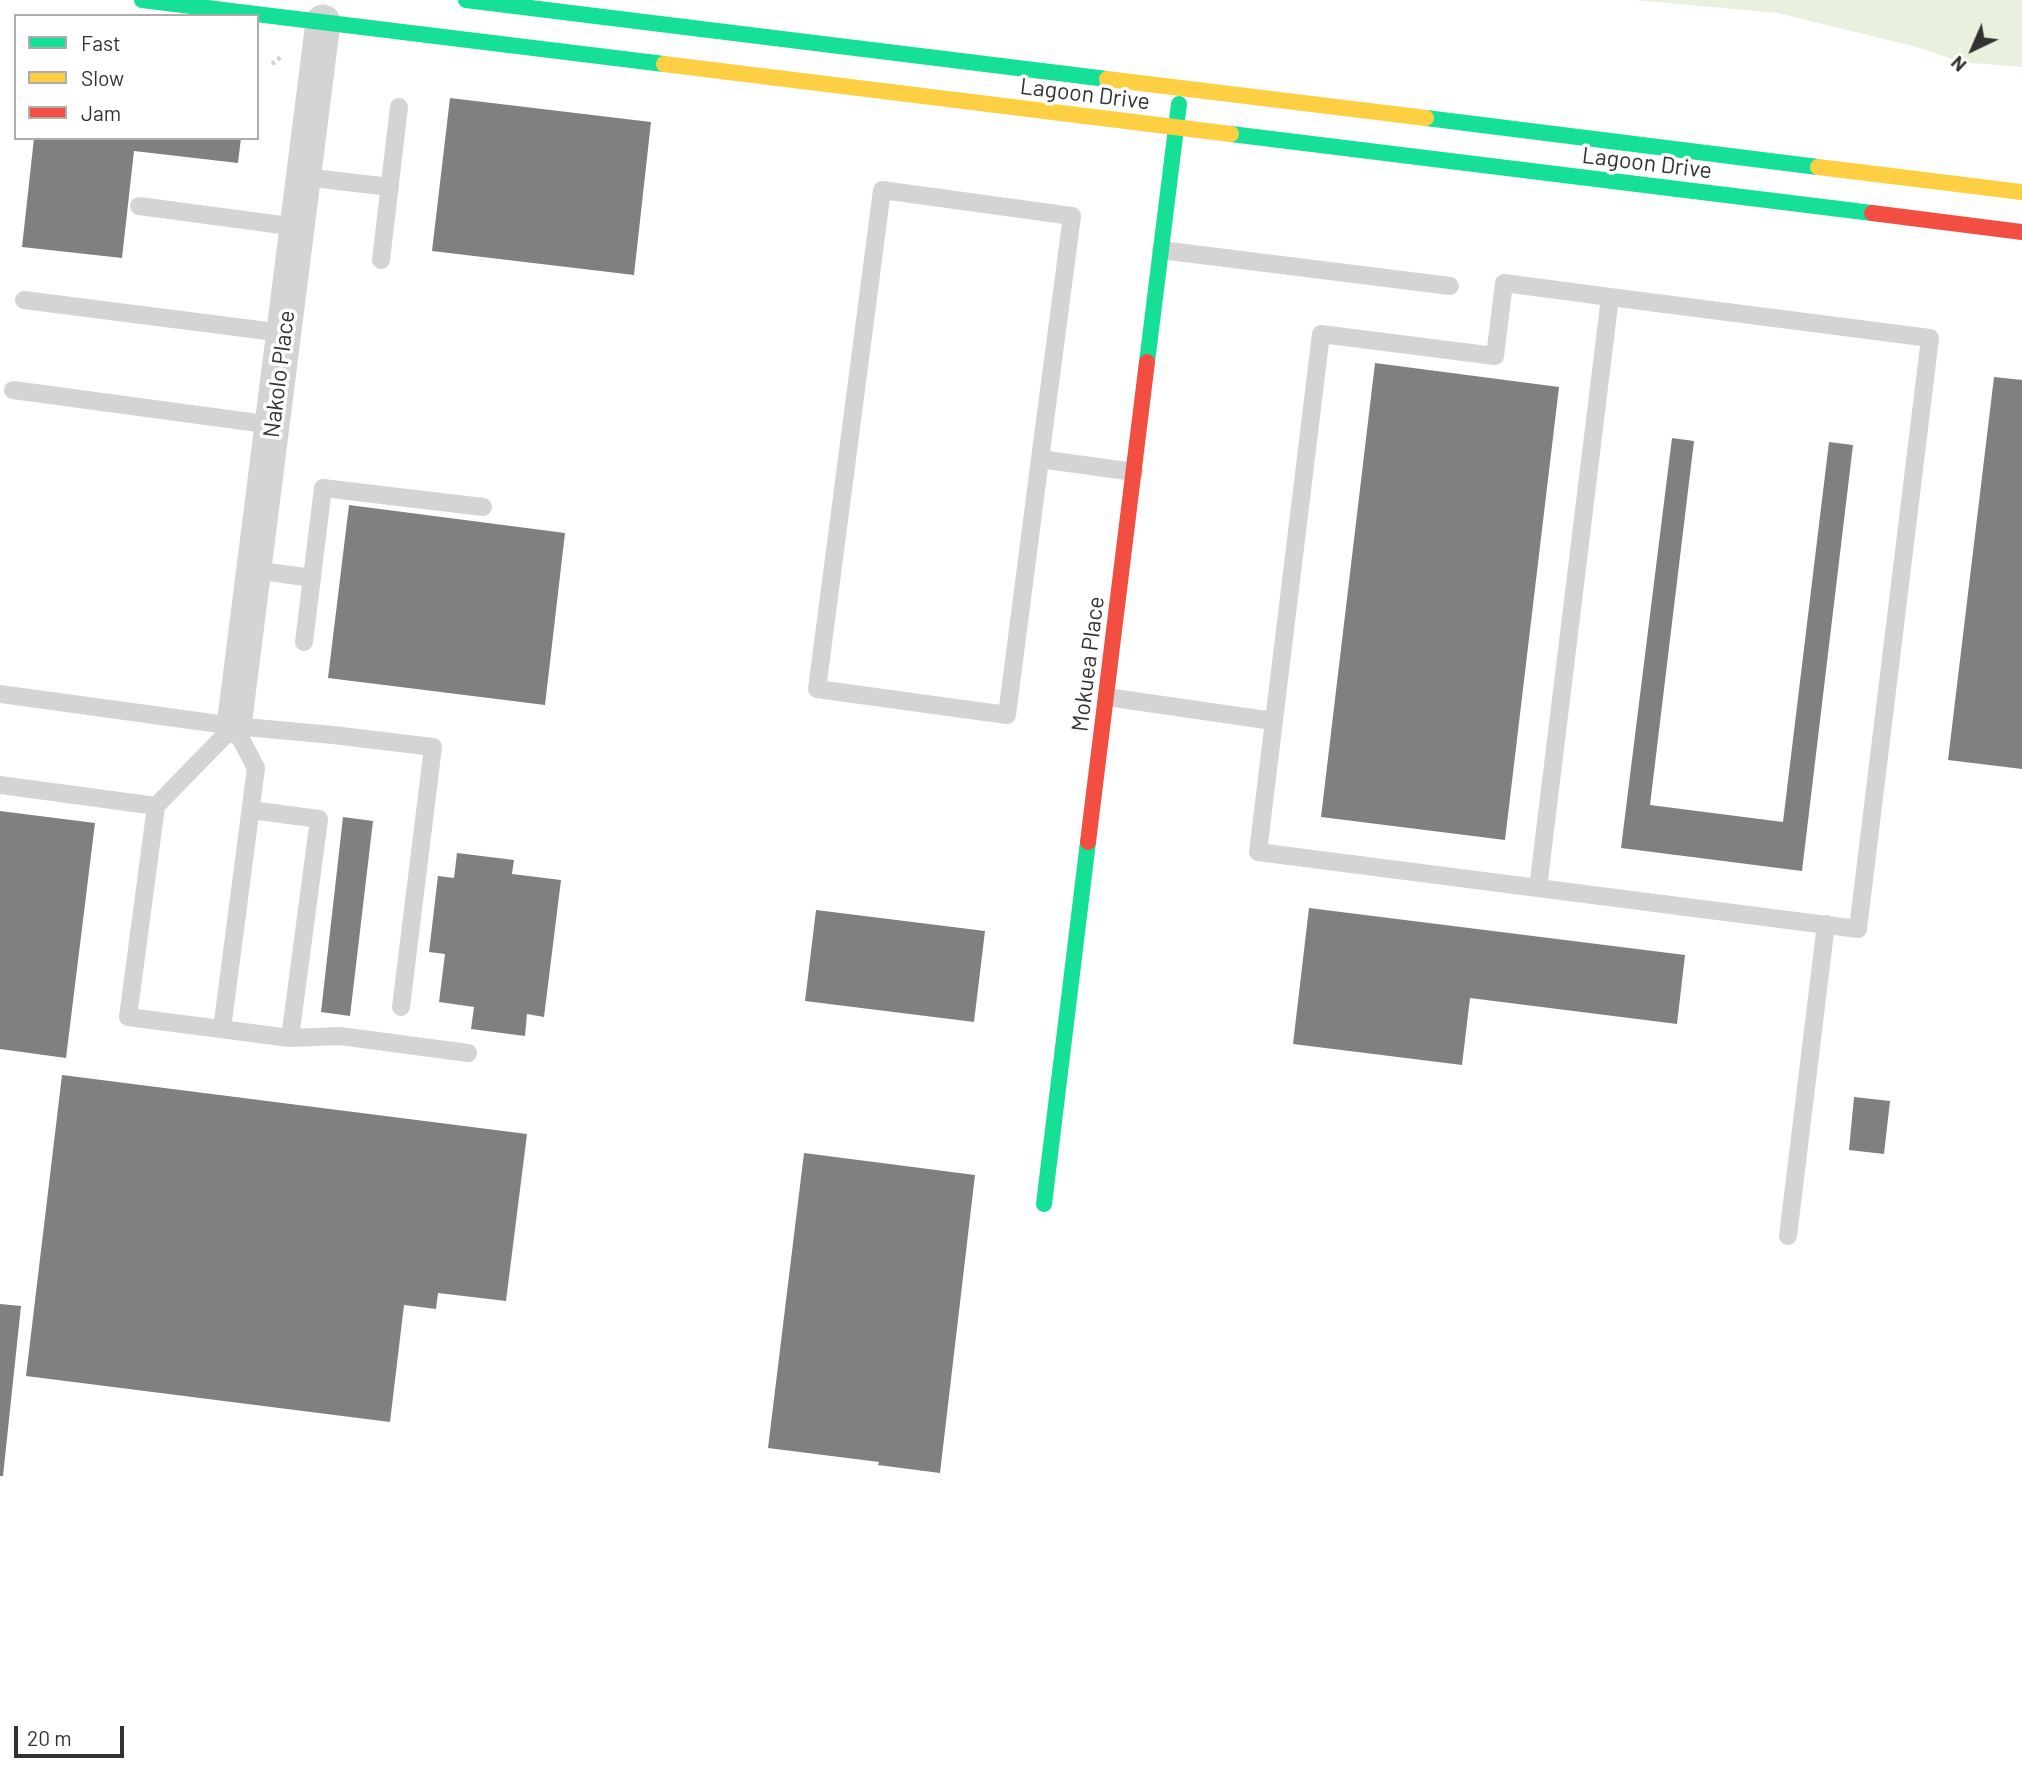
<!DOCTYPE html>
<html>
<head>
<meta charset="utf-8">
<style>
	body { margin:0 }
	#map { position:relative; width:2022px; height:1771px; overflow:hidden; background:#fff; font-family:Barlow,sans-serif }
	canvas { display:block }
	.legend { position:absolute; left:14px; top:14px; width:245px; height:126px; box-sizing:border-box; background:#fff; border:2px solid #adadad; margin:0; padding:9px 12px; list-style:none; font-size:21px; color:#323232 }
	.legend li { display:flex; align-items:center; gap:14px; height:35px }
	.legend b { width:35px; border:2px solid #adadad }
	.north { position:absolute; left:1938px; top:14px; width:70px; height:70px; -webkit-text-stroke:5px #fff; paint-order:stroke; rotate:224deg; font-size:19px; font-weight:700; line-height:28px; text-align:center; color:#323232 }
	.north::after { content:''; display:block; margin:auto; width:24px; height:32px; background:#323232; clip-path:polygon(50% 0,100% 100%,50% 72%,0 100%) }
	.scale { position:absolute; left:14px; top:1726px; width:110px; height:32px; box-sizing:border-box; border:4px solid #323232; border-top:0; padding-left:9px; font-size:21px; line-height:24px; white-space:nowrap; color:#323232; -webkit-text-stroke:5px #fff; paint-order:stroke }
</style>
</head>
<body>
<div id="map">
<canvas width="2022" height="1771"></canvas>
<ul class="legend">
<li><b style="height:9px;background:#16e098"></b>Fast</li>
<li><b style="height:9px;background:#ffcf43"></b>Slow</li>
<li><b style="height:9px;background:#f24e42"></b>Jam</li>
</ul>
<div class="north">N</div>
<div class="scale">20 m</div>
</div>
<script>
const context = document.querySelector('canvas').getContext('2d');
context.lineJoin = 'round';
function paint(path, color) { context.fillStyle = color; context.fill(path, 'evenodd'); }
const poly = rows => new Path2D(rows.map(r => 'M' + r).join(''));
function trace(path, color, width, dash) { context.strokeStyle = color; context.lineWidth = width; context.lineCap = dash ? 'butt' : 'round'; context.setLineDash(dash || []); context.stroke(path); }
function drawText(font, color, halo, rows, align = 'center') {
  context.font = font + ' Barlow,sans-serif'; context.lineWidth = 7; context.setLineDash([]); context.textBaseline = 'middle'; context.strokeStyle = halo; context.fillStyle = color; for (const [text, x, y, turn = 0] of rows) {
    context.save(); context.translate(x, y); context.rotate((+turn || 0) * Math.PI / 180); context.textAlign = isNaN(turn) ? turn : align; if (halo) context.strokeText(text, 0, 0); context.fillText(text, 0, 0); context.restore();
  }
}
paint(poly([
	[1636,0,2022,0,2022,67,1960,62,1917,47,1777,13]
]), '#e9f1de');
paint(poly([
	[450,98,651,122,634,275,432,251],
	[34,138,241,138,238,163,134,151,122,258,22,247],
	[1375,363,1559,387,1505,840,1321,817],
	[1994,377,2022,380,2022,769,1948,760],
	[1672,438,1694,441,1650,805,1783,822,1829,442,1853,445,1802,871,1621,848],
	[349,505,565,533,545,705,328,678],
	[0,811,95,823,66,1058,0,1049],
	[343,817,373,821,350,1016,321,1012],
	[457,853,514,860,512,874,561,880,544,1017,527,1014,525,1036,471,1029,474,1007,439,1002,445,954,429,952,438,876,454,878],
	[1309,908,1685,955,1677,1024,1470,998,1462,1065,1293,1044],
	[816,910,985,931,974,1022,805,1001],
	[62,1075,527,1134,506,1301,438,1293,436,1309,404,1305,390,1422,26,1376],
	[1854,1097,1890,1101,1884,1154,1849,1150],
	[804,1153,975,1175,940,1473,878,1465,879,1462,768,1448],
	[0,1304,21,1306,3,1476,0,1476]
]), '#808080');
trace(poly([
	[272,64,281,57]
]), '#d2d2d2', 4.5, [3.5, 3.5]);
trace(poly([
	[304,177,390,187],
	[139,206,297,227],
	[1161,250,1450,286],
	[381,260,399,107],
	[1504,283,1610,297,1538,888,1258,852,1321,334,1495,356,1504,283],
	[24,300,283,333],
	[13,390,273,425],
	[1040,459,1072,216,882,190,817,689,1007,715,1040,459,1134,472],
	[254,570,312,578],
	[304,642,323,488,483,507],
	[0,694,234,726,156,806,128,1017,290,1038,340,1036,468,1053],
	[1107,697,1273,721],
	[234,726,333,735,433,747,401,1007],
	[0,785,156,806],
	[251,810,319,819,290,1038],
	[1538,888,1858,929,1930,338,1610,297],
	[222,1029,256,768,234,726],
	[1788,1236,1826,924]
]), '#d4d4d4', 18);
trace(poly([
	[234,726,323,22]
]), '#d4d4d4', 35);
trace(poly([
	[142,0,664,64],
	[466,0,1107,79],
	[1426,118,1818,167],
	[1231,134,1872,213],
	[1147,362,1179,104],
	[1044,1204,1088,842]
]), '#16e098', 16);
trace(poly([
	[664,64,1231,134],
	[1107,79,1426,118],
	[1818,167,2022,192]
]), '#ffcf43', 16);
trace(poly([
	[1872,213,2022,232],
	[1088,842,1147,362]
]), '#f24e42', 16);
drawText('23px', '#323232', '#fff', [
	["Lagoon Drive",1085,94,7],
	["Lagoon Drive",1647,163,7],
	["Nakolo Place",279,374,-83],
	["Mokuea Place",1088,664,-83]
]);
</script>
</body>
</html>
